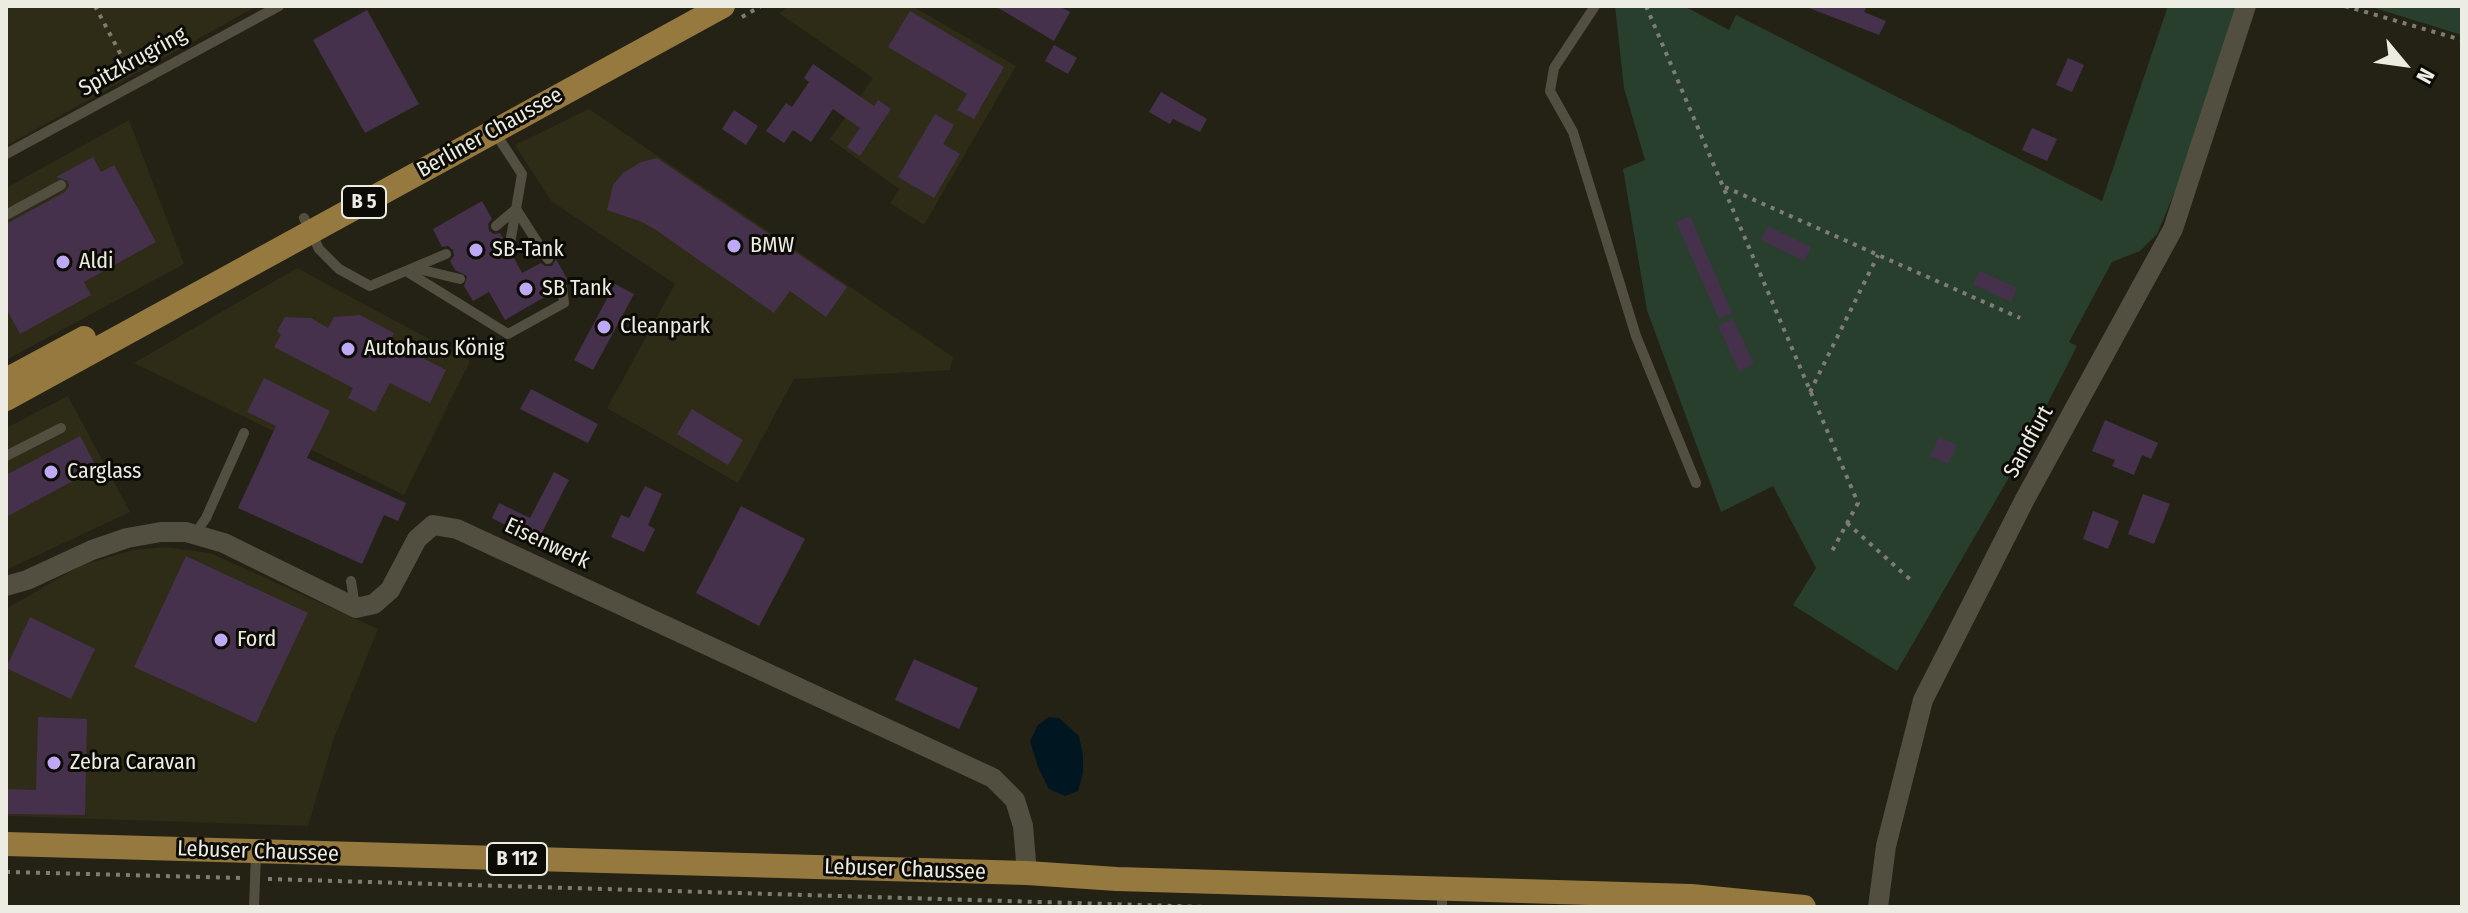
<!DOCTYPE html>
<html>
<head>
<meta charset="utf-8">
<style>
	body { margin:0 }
	#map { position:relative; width:2468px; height:913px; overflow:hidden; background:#242215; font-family:"Fira Sans Condensed",sans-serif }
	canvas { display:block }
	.frame { position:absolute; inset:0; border:8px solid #edece3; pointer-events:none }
	.north { position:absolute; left:2364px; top:24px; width:80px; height:80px; -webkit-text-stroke:6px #0c0b06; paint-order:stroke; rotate:119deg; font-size:22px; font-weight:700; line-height:32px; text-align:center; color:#edece3 }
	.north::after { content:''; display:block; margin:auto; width:28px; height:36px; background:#edece3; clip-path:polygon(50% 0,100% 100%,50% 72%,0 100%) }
</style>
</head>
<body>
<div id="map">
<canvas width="2468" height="913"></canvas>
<div class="frame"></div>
<div class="north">N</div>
</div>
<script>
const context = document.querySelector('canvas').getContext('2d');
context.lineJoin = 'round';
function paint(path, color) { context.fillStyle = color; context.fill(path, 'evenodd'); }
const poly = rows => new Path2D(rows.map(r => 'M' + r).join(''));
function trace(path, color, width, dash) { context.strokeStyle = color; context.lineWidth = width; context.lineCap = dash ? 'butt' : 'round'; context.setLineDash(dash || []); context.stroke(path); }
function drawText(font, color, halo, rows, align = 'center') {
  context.font = font + ' "Fira Sans Condensed",sans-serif'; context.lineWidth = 6; context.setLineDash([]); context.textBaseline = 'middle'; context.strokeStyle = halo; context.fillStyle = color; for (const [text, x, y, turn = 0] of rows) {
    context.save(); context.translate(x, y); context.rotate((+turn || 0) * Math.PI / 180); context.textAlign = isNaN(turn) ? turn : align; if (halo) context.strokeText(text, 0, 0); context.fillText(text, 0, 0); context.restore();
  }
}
paint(poly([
	[6,6,257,6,6,146],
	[791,6,912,6,1016,66,924,225,890,203,899,189,830,139,873,78,779,13],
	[589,109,953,357,950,370,794,379,738,483,607,408,675,284,551,201,515,145],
	[129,120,184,264,6,360,6,188],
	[297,268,470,361,404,495,134,363],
	[68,396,130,512,6,570,6,428],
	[166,547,210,553,378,629,334,738,308,826,6,816,6,609,82,565,133,550]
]), '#2e2b17');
paint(poly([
	[1615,6,1684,6,1729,30,1736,15,2102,201,2168,6,2242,6,2190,156,2157,234,2140,251,2112,262,2069,342,2077,346,2015,467,1897,671,1793,605,1816,568,1773,486,1721,512,1647,310,1623,169,1645,160,1624,88],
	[2368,6,2462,6,2462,35]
]), '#283f2d');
paint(poly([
	[1049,717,1059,718,1079,736,1083,755,1083,773,1078,791,1065,796,1049,789,1038,767,1030,741,1038,725]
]), '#001722');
paint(poly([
	[995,6,1059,6,1070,12,1054,41],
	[1804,6,1867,6,1864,12,1886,21,1879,35],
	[367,10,419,104,365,133,313,40],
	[910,11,1004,67,974,119,957,110,967,94,888,47],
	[1054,45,1077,58,1068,74,1045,61],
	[2068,58,2084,65,2072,92,2056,85],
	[813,64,874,106,878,100,891,109,860,156,847,147,860,128,833,109,811,142,793,130,784,143,766,131,786,103,792,107,809,82,804,78],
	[1161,92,1207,119,1200,132,1173,119,1170,124,1149,112],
	[734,110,758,126,746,145,722,129],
	[935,114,954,125,943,144,960,154,934,198,898,177],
	[2032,128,2057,139,2047,161,2022,150],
	[93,157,101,172,114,165,156,242,84,282,91,295,20,334,6,308,6,224,65,192,69,186,68,181,56,177],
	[657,158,847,287,826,317,790,291,774,313,656,230,642,222,607,210,613,185,623,173,641,162],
	[482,201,492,219,488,224,489,231,494,234,500,233,503,238,502,252,507,257,513,256,522,273,541,263,545,266,552,266,556,259,569,282,564,278,558,279,554,284,555,291,505,320,489,292,473,301,464,286,467,276,455,270,450,261,454,256,453,250,448,246,442,247,433,229],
	[1690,216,1732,313,1719,319,1676,222],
	[1768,226,1811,247,1804,261,1761,240],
	[1980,271,2017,288,2011,302,1973,284],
	[615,284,634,294,593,370,574,360],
	[360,315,394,333,390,341,446,370,430,403,390,383,375,412,348,398,353,388,274,347,281,335,277,331,285,317,311,318,328,328,334,317],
	[1733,319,1754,364,1739,371,1718,326],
	[264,378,330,411,307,458,406,503,398,521,384,515,362,564,238,508,276,426,247,412],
	[531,389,598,424,588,443,520,409],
	[692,409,743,440,728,465,677,434],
	[2105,420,2158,443,2151,459,2142,455,2134,475,2112,466,2115,460,2092,451],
	[80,436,97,468,6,517,6,475],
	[1939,437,1957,445,1948,464,1930,456],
	[554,472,569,480,537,542,492,518,499,503,530,518],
	[645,486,662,494,648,525,655,529,644,552,611,537,621,515,629,518],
	[2143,494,2170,504,2154,544,2128,534],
	[741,506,805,539,759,626,696,593],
	[2093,511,2119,521,2108,549,2083,539],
	[186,556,308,613,256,723,134,667],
	[30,617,95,649,71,699,6,668],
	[914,659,978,688,959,729,895,700],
	[38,717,87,719,85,815,6,814,6,789,36,790]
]), '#46314c');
trace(poly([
	[95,6,129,70],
	[1646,6,1858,503,1831,553],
	[2345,6,2462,40],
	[742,17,761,6],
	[1725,187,2020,318],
	[1810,392,1878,255],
	[1847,523,1913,582],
	[6,872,244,878],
	[268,879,1208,907]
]), '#7f7d72', 4, [4, 6]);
trace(poly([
	[1595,6,1554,68,1550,91,1573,132,1636,336,1696,483],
	[494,131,522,174,516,209,496,226],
	[6,154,279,6],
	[516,209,548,259],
	[6,215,61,185],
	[304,218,319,249,339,269,370,286,446,254],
	[509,249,516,209],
	[414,268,460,279],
	[406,271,508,334,564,303,562,286],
	[6,456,61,428],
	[195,534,206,518,244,433],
	[351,581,355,606],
	[1442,889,1442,907],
	[254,907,256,853]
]), '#524f41', 10);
trace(poly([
	[6,586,27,580,92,550,127,538,161,532,186,532,224,543,356,608,374,604,390,590,417,539,433,525,457,529,993,778,1015,800,1023,826,1027,873],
	[1878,907,1886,846,1923,700,2025,499,2173,229,2246,6]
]), '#524f41', 20);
trace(poly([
	[6,380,84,338],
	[6,399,723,6],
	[6,844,1027,873,1117,879,1691,896,1804,907]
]), '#96793f', 24);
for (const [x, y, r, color] of [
	[734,246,8,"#bda9f5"],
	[476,250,8,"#bda9f5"],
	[63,262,8,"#bda9f5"],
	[526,289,8,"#bda9f5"],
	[604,327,8,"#bda9f5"],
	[348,349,8,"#bda9f5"],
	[51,472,8,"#bda9f5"],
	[221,640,8,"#bda9f5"],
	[54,763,8,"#bda9f5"]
]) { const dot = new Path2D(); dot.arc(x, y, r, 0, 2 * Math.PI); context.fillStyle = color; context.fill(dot); trace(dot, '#0c0b06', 3); }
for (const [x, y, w] of [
	[364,202,44],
	[517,859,60]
]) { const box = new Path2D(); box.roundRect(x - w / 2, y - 16, w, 32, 6); context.fillStyle = '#0c0b06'; context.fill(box); trace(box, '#edece3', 2); }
drawText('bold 20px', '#edece3', null, [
	["B 5",364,202],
	["B 112",517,859]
]);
drawText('22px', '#edece3', '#0c0b06', [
	["Spitzkrugring",133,62,-29],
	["Berliner Chaussee",490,133,-29],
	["Sandfurt",2029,442,-61],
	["Eisenwerk",547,544,25],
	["Lebuser Chaussee",258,852,2],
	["Lebuser Chaussee",905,870,2]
]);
drawText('22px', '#edece3', '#0c0b06', [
	["BMW",750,246],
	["SB-Tank",492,250],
	["Aldi",79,262],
	["SB Tank",542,289],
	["Cleanpark",620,327],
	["Autohaus König",364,349],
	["Carglass",67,472],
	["Ford",237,640],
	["Zebra Caravan",70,763]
], 'left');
</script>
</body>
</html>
